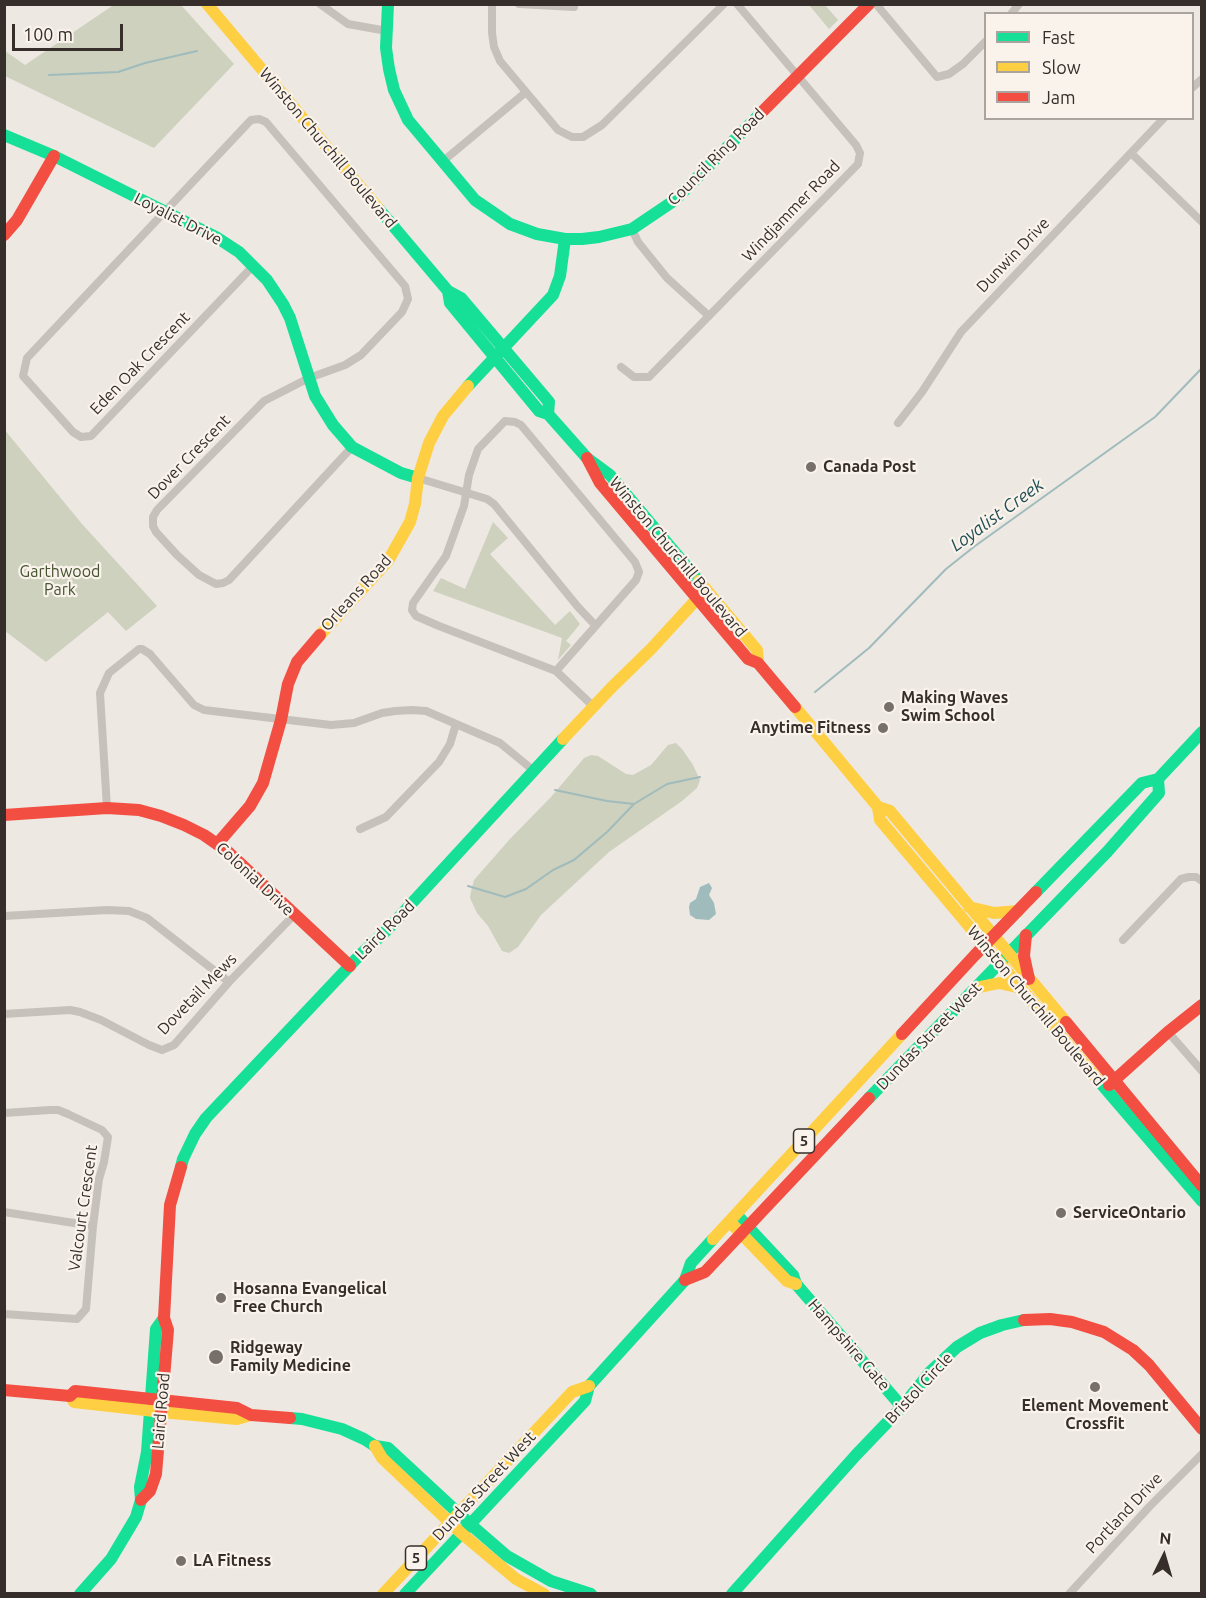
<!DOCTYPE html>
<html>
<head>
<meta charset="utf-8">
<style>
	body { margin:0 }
	#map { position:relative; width:1206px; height:1598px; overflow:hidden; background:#ede8e2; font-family:Ubuntu,sans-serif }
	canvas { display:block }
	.frame { position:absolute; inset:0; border:6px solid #362e2a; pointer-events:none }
	.legend { position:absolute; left:984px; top:12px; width:210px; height:108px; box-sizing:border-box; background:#f9f3eb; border:2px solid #aba49e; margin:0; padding:8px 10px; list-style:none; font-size:18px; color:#362e2a }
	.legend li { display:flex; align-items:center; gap:12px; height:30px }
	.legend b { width:30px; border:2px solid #aba49e }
	.north { position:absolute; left:1134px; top:1526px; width:60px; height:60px; -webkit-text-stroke:4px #f9f3eb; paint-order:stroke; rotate:5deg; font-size:16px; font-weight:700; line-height:24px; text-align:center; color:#362e2a }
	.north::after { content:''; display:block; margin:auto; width:21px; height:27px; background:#362e2a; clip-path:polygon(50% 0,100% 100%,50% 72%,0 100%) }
	.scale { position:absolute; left:12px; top:24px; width:111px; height:27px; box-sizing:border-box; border:3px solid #362e2a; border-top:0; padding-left:8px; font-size:18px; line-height:21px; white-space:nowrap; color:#362e2a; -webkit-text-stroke:4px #f9f3eb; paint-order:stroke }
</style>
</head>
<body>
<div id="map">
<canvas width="1206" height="1598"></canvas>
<div class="frame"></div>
<ul class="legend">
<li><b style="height:8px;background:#16e098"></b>Fast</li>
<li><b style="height:8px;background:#ffcf43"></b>Slow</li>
<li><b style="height:8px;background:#f24e42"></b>Jam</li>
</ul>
<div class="north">N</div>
<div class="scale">100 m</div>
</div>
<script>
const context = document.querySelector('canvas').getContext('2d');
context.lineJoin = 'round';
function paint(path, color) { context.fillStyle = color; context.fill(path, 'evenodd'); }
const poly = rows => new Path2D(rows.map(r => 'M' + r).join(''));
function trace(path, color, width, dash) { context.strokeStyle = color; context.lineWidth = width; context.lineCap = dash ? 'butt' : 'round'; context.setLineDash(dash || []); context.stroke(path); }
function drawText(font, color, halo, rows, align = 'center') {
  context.font = font + ' Ubuntu,sans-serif'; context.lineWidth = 4.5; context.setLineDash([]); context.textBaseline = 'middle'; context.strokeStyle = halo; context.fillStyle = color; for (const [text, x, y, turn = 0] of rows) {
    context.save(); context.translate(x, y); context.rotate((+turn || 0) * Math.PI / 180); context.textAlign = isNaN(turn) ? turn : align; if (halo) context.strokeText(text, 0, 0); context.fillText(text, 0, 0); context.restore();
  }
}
paint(poly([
	[115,4,181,5,234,64,154,148,5,76,5,51,25,65],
	[809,5,825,5,838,20,829,29],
	[4,429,82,524,157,606,126,631,108,612,46,662,5,631],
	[493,522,508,538,490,554,555,625,570,611,580,624,566,641,571,645,558,660,562,638,433,591,441,578,465,589],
	[676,743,682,749,693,765,700,780,697,788,682,801,609,852,541,915,518,947,509,953,502,951,488,926,477,913,470,898,471,891,474,880,510,839,551,797,584,758,591,755,598,756,626,774,633,775,651,765,668,745]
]), '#cdd1bd');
paint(poly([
	[709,883,712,888,709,895,714,903,716,914,709,920,696,919,690,915,689,907,690,903,696,899,700,887]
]), '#a0bbbc');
trace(poly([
	[49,75,118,72,145,63,197,51],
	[968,539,975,546],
	[815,692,869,648,946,569,975,546,1155,417,1202,368],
	[555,790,607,801,634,804],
	[468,886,505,897,526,889,553,870,574,860,607,832,634,804,667,784,700,777]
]), '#a0bbbc', 2);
trace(poly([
	[320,4,348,24,387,31],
	[492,4,492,33,494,47,500,61,558,130,572,137,583,137,602,125,724,4],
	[519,4,574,7],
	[876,4,937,77,949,74,963,64,986,41],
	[1011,14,1019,4],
	[1192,88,1202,79],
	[1132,154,1202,222],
	[442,162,526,92],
	[632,229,638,242,667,278,709,316],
	[253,266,91,436,81,437,73,432,23,376,27,358,251,120,259,119,266,122,405,286,408,299,402,312,361,355,345,365,309,378,264,401,157,510,153,517,153,526,156,532,177,555,199,575,216,584,223,583,229,580,352,447],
	[621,367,634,377,649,377,858,164,860,153,856,145,737,4],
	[898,423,922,392,961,332,1164,118],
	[418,478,487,499,494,504,578,607,595,625],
	[556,671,636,580,639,572,635,562,521,425,515,422,505,421,478,449,469,475,464,506,446,556,413,603,412,610,416,616,439,626,556,671,593,706],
	[107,808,100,693,109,673,139,649,142,649,150,654,194,705,204,710,331,725,354,723,382,713,395,711,412,710,426,711,500,743,533,770],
	[360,829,386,817,439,762,450,744,456,724],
	[4,916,107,910,129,911,147,918,229,982],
	[1123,940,1181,879,1189,877,1196,877,1202,881],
	[4,1014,70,1010,80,1012,101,1020,149,1045,162,1050,174,1045,229,982,294,915],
	[1168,1032,1202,1071],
	[4,1113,50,1110,58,1110,68,1114,102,1130,108,1137,104,1162,99,1179,93,1226,86,1309,77,1319,4,1314],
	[4,1212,93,1226],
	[1069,1594,1150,1506,1202,1454]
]), '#c6c1bb', 8);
trace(poly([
	[388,4,386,48,389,69,394,90,408,120,475,200,510,224,537,234,565,239,582,239,599,237,632,229,675,200,761,113],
	[4,135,54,156,216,237,239,252,267,280,283,304,290,318,315,396,333,425,352,447,401,473,418,478],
	[378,208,448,291,461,298,549,402,548,414],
	[448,291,450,303,539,411,548,414,587,458,610,475,699,581],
	[468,386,553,295,560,276,565,239],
	[1036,892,1142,783,1158,779,1202,732],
	[1098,1080,1202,1201],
	[869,1098,1107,852,1159,793,1158,779],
	[181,1167,183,1159,195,1134,206,1118,358,957,388,929,563,739],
	[737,1215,793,1275,796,1284,902,1407],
	[290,1418,302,1419,342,1429,364,1439,375,1446,388,1448,470,1524,507,1556,551,1581,591,1594],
	[80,1594,111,1559,136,1517,141,1500,140,1487,147,1452,156,1329,164,1318],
	[405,1594,585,1401,589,1386,685,1280,691,1263,713,1239],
	[732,1594,856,1455,902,1407,930,1372,957,1347,980,1333,1002,1325,1024,1320]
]), '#16e098', 12);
trace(poly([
	[207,4,378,208],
	[699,581,757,650,758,663],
	[320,635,388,561,410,522,415,504,418,478,429,443,443,416,468,386],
	[795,707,878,807,890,811,1066,1022],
	[563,739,612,687,651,649,706,589],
	[878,807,880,820,1098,1080],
	[969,907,994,913,1018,911],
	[975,988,999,983,1021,988],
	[730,1222,787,1281,796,1284],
	[713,1239,902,1034],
	[70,1396,74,1402,172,1413,237,1419,251,1415],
	[375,1446,382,1458,461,1533,516,1579,544,1594],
	[383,1594,572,1392,589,1386]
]), '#ffcf43', 12);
trace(poly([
	[761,113,869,4],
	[4,235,17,220,54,156],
	[587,458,600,483,748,659,758,663,795,707],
	[4,815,107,808,139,810,161,816,184,825,204,835,227,851,350,966],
	[218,843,250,806,263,783,281,720,288,684,297,662,320,635],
	[1026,935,1024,956,1029,979],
	[1066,1022,1202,1186],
	[902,1034,975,955,1036,892],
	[1109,1085,1168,1032,1202,1005],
	[685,1280,705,1272,869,1098],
	[1024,1320,1050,1319,1072,1322,1104,1332,1133,1350,1149,1365,1202,1429],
	[4,1390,70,1396,75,1391,237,1408,251,1415,290,1418],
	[141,1500,150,1491,156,1474,168,1330,164,1318,170,1205,181,1167]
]), '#f24e42', 12);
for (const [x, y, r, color] of [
	[811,467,6,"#766f6a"],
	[889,707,6,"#766f6a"],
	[883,728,6,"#766f6a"],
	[1061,1213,6,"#766f6a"],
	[221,1298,6,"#766f6a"],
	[216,1357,8,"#766f6a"],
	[1095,1387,6,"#766f6a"],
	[181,1561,6,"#766f6a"]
]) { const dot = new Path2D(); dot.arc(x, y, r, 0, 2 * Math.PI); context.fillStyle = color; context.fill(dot); trace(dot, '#f9f3eb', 2); }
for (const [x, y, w] of [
	[804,1141,21],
	[416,1558,21]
]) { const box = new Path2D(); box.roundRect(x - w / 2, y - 12, w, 24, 4.5); context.fillStyle = '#f9f3eb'; context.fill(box); trace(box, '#362e2a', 1.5); }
drawText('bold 15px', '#362e2a', null, [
	["5",804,1141],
	["5",416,1558]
]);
drawText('16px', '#362e2a', '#f9f3eb', [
	["Winston Churchill Boulevard",328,148,50],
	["Council Ring Road",716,157,-45],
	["Windjammer Road",791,211,-46],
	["Loyalist Drive",178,219,27],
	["Dunwin Drive",1013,255,-46],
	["Eden Oak Crescent",140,363,-46],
	["Dover Crescent",189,457,-46],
	["Winston Churchill Boulevard",678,557,50],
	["Orleans Road",356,593,-48],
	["Colonial Drive",255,879,43],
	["Laird Road",385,930,-45],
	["Dovetail Mews",197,994,-46],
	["Winston Churchill Boulevard",1036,1006,50],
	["Dundas Street West",929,1036,-46],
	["Valcourt Crescent",83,1208,-82],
	["Hampshire Gate",849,1345,49],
	["Bristol Circle",919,1388,-47],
	["Laird Road",161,1411,-85],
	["Dundas Street West",484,1486,-47],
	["Portland Drive",1124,1513,-47]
]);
drawText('bold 16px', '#362e2a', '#f9f3eb', [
	["Canada Post",823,467],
	["Making Waves",901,698],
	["Swim School",901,716],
	["Anytime Fitness",871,728,"right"],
	["ServiceOntario",1073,1213],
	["Hosanna Evangelical",233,1289],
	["Free Church",233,1307],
	["Ridgeway",230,1348],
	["Family Medicine",230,1366],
	["Element Movement",1095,1406,"center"],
	["Crossfit",1095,1424,"center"],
	["LA Fitness",193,1561]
], 'left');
drawText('16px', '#44532f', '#f9f3eb', [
	["Garthwood",60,572],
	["Park",60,590]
]);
drawText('italic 18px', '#224f55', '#f9f3eb', [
	["Loyalist Creek",997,515,-36]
]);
</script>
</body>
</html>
